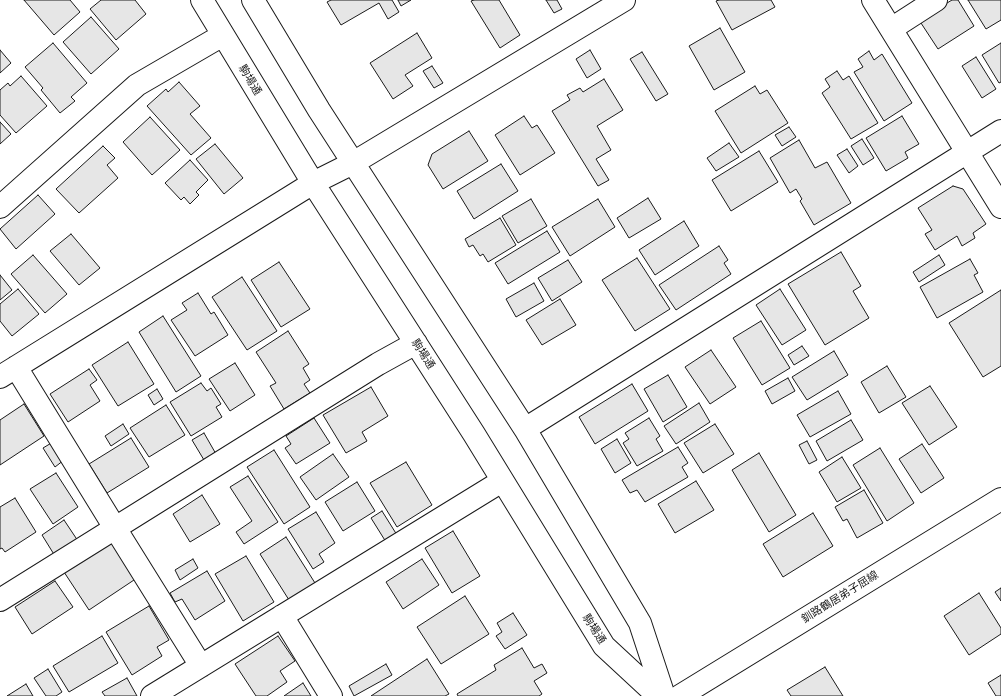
<!DOCTYPE html>
<html>
<head>
<meta charset="utf-8">
<style>
	body { margin:0 }
	canvas { display:block; background:#fff }
</style>
</head>
<body>
<canvas width="1001" height="696"></canvas>
<script>
const context = document.querySelector('canvas').getContext('2d');
context.lineJoin = 'round';
function paint(path, color) { context.fillStyle = color; context.fill(path, 'evenodd'); }
const poly = rows => new Path2D(rows.map(r => 'M' + r).join(''));
function trace(path, color, width, dash) { context.strokeStyle = color; context.lineWidth = width; context.lineCap = dash ? 'butt' : 'round'; context.setLineDash(dash || []); context.stroke(path); }
function drawText(font, color, halo, rows, align = 'center') {
  context.font = font + ' "Public Sans","Noto Sans JP",sans-serif'; context.lineWidth = 3; context.setLineDash([]); context.textBaseline = 'middle'; context.strokeStyle = halo; context.fillStyle = color; for (const [text, x, y, turn = 0] of rows) {
    context.save(); context.translate(x, y); context.rotate((+turn || 0) * Math.PI / 180); context.textAlign = isNaN(turn) ? turn : align; if (halo) context.strokeText(text, 0, 0); context.fillText(text, 0, 0); context.restore();
  }
}
const building = poly([
	[24,0,70,0,80,12,54,35,24,0],
	[101,0,135,0,146,14,116,40,90,9,101,0],
	[331,0,392,0,399,12,388,19,379,3,341,25,327,2,331,0],
	[398,0,411,0,401,6,398,0],
	[474,0,499,0,520,35,500,48,471,1,474,0],
	[546,0,557,0,562,9,554,13,546,0],
	[719,0,771,0,775,7,732,30,716,1,719,0],
	[952,0,958,0,974,26,938,49,919,20,952,0],
	[968,0,1001,0,1001,20,986,29,968,0],
	[91,17,119,49,91,74,63,42,91,17],
	[720,28,745,72,714,90,689,46,720,28],
	[417,33,432,58,405,75,413,86,393,99,370,63,417,33],
	[53,43,87,83,71,97,75,101,60,113,41,90,43,88,25,67,53,43],
	[1001,43,1001,82,999,83,982,55,1001,43],
	[0,50,11,63,0,73,0,50],
	[590,50,601,69,587,78,576,59,590,50],
	[869,51,874,60,882,54,912,103,884,121,854,72,863,67,858,59,869,51],
	[642,52,668,94,656,101,630,59,642,52],
	[976,57,996,89,982,98,962,66,976,57],
	[432,66,443,83,434,88,423,71,432,66],
	[837,71,843,80,849,76,878,123,851,139,822,93,830,87,825,79,837,71],
	[21,76,47,106,16,133,0,115,0,90,8,83,10,86,21,76],
	[604,79,623,110,597,126,611,150,596,159,609,180,598,186,552,111,570,100,567,95,580,88,583,92,604,79],
	[179,82,200,106,190,114,211,138,191,155,147,106,166,89,168,92,179,82],
	[755,86,760,94,767,90,788,123,741,153,715,111,755,86],
	[524,116,532,128,537,125,555,153,520,175,495,135,524,116],
	[902,116,919,144,905,152,908,158,886,171,866,138,902,116],
	[150,117,180,150,152,175,123,142,150,117],
	[0,122,11,134,0,144,0,122],
	[789,127,796,137,782,146,775,135,789,127],
	[469,131,488,161,443,189,428,165,432,154,469,131],
	[862,139,874,158,863,165,851,146,862,139],
	[799,140,815,168,827,162,851,203,814,225,800,201,802,199,796,189,790,193,770,158,799,140],
	[729,143,739,157,716,171,707,158,729,143],
	[215,144,243,178,224,194,196,159,215,144],
	[103,146,115,158,107,165,118,178,79,213,56,189,103,146],
	[847,149,858,166,849,173,837,155,847,149],
	[759,151,778,182,731,211,712,180,759,151],
	[190,160,208,180,196,192,199,195,190,204,184,197,181,200,165,183,190,160],
	[501,164,518,191,474,219,457,191,501,164],
	[953,186,963,189,986,224,973,233,975,238,962,246,957,236,935,250,925,234,932,230,918,208,953,186],
	[38,195,55,214,16,249,0,229,38,195],
	[648,198,661,219,629,238,617,218,648,198],
	[531,199,547,226,518,243,502,216,531,199],
	[598,199,615,227,570,256,552,227,598,199],
	[500,218,516,245,488,262,483,254,480,256,473,245,469,247,465,239,500,218],
	[684,221,699,246,655,275,639,250,684,221],
	[547,231,560,252,508,284,495,263,547,231],
	[71,234,100,268,79,285,50,251,71,234],
	[719,246,728,260,724,263,731,274,676,310,659,285,719,246],
	[841,252,861,286,853,291,869,318,825,345,788,284,841,252],
	[33,255,67,294,45,313,11,274,33,255],
	[939,255,945,265,919,282,913,272,939,255],
	[637,258,670,309,635,331,602,280,637,258],
	[970,259,978,273,974,275,983,292,937,318,920,287,970,259],
	[568,260,582,282,552,301,538,278,568,260],
	[279,262,310,309,281,327,251,280,279,262],
	[0,275,12,290,0,300,0,275],
	[242,277,277,331,247,350,212,297,242,277],
	[534,283,544,301,516,317,506,299,534,283],
	[18,289,39,314,12,336,0,321,0,304,18,289],
	[780,289,806,330,782,345,756,305,780,289],
	[1001,290,1001,366,983,377,949,323,1001,290],
	[198,293,211,314,214,312,228,335,195,356,171,320,187,310,182,303,198,293],
	[560,299,576,325,542,345,526,320,560,299],
	[163,316,201,376,176,392,139,332,163,316],
	[761,321,790,368,762,385,733,338,761,321],
	[288,331,309,364,303,368,310,380,304,384,310,393,284,409,270,386,276,383,256,352,288,331],
	[128,342,154,384,118,406,92,365,128,342],
	[802,346,809,356,794,365,788,355,802,346],
	[711,350,736,387,710,404,685,367,711,350],
	[834,351,848,375,807,400,792,377,834,351],
	[235,363,255,395,230,411,209,379,235,363],
	[887,366,906,397,879,413,861,382,887,366],
	[89,369,97,380,90,385,100,401,68,422,50,394,89,369],
	[668,375,687,407,663,422,644,389,668,375],
	[788,378,795,391,772,404,765,391,788,378],
	[201,383,207,391,211,388,221,404,216,407,222,417,191,436,170,402,201,383],
	[632,384,648,411,595,444,579,417,632,384],
	[930,386,957,427,929,445,902,403,930,386],
	[371,387,388,416,362,432,367,441,346,453,323,415,371,387],
	[157,389,163,399,154,405,148,395,157,389],
	[838,391,851,414,810,437,797,415,838,391],
	[699,403,710,422,676,444,664,426,699,403],
	[24,404,44,436,0,465,0,420,24,404],
	[166,405,185,435,149,457,130,428,166,405],
	[314,418,330,443,296,464,285,448,291,444,286,436,314,418],
	[649,418,660,436,656,439,663,451,637,466,623,443,629,439,625,433,649,418],
	[851,420,863,440,827,461,816,441,851,420],
	[123,424,129,434,111,446,105,436,123,424],
	[715,424,734,454,703,473,684,443,715,424],
	[204,433,216,454,204,460,192,440,204,433],
	[131,438,149,467,107,493,89,464,131,438],
	[617,439,631,463,615,473,601,449,617,439],
	[807,441,817,460,809,464,799,445,807,441],
	[53,442,64,460,55,467,43,448,53,442],
	[922,444,944,478,921,493,899,459,922,444],
	[678,447,688,463,682,467,688,477,645,502,637,490,630,493,622,480,678,447],
	[880,448,914,503,887,521,853,465,880,448],
	[274,450,310,507,284,524,247,467,274,450],
	[759,453,796,515,769,532,732,470,759,453],
	[333,454,349,477,316,500,300,477,333,454],
	[842,457,861,488,837,502,819,472,842,457],
	[406,462,432,505,397,527,370,483,406,462],
	[56,473,78,507,53,524,30,489,56,473],
	[248,476,278,522,244,544,236,532,252,521,230,487,248,476],
	[696,481,714,510,675,533,658,504,696,481],
	[357,482,375,511,343,531,325,502,357,482],
	[864,490,883,523,857,538,847,519,843,521,835,507,864,490],
	[202,495,220,524,190,542,173,514,202,495],
	[15,498,36,532,5,552,2,548,0,549,0,507,15,498],
	[382,511,397,535,386,542,371,518,382,511],
	[316,512,335,543,319,554,324,562,313,569,288,529,316,512],
	[813,513,833,546,783,577,763,544,813,513],
	[64,520,78,541,55,556,42,535,64,520],
	[453,531,480,576,452,593,425,548,453,531],
	[286,537,315,583,289,600,260,554,286,537],
	[113,540,137,578,89,610,64,572,113,540],
	[246,556,274,602,243,621,215,574,246,556],
	[193,559,198,568,180,580,175,570,193,559],
	[422,559,439,585,403,609,386,582,422,559],
	[207,571,225,601,195,620,182,599,175,602,170,593,207,571],
	[55,581,73,607,32,634,15,607,55,581],
	[1001,588,1001,601,995,592,1001,588],
	[979,593,1001,628,1001,634,969,655,944,616,979,593],
	[465,596,489,634,441,664,417,627,465,596],
	[149,606,169,640,157,647,162,656,132,675,106,632,149,606],
	[513,613,527,635,505,649,496,636,502,632,497,623,513,613],
	[102,636,118,663,69,692,53,666,102,636],
	[278,636,295,661,280,671,287,682,267,696,256,696,235,664,278,636],
	[522,648,534,668,542,664,547,673,534,681,542,694,539,696,458,696,457,694,496,670,494,665,522,648],
	[427,659,449,694,445,696,371,696,427,659],
	[386,664,392,675,354,696,349,686,386,664],
	[825,667,843,696,791,696,787,690,825,667],
	[48,669,62,692,56,696,46,696,34,678,48,669],
	[1001,675,1001,696,996,696,988,683,1001,675],
	[127,678,137,696,105,696,102,692,127,678],
	[303,683,311,696,284,696,303,683],
	[26,684,33,696,7,696,26,684]
]);
paint(building, '#e6e6e6');
trace(building, '#1a1a1a', 1);
const minor = poly([
	[202,0,313,183,474,434,604,646,658,696],
	[253,0,319,110,525,429,640,623,664,696],
	[873,0,1001,207],
	[891,29,936,0],
	[0,207,137,85,223,35],
	[16,367,115,528,201,666],
	[0,377,313,183,353,163,624,0],
	[525,429,1001,131],
	[0,600,378,364,416,343],
	[282,616,331,696],
	[152,696,502,481]
]);
const major = poly([
	[680,696,1001,499]
]);
trace(minor, '#1a1a1a', 24);
trace(major, '#1a1a1a', 24);
trace(minor, '#fff', 22);
trace(major, '#fff', 22);
drawText('11px', '#1a1a1a', '#fff', [
	["駒場通",250,80,59],
	["駒場通",423,354,57],
	["釧路鶴居弟子屈線",840,597,-32],
	["駒場通",594,629,57]
]);
</script>
</body>
</html>
